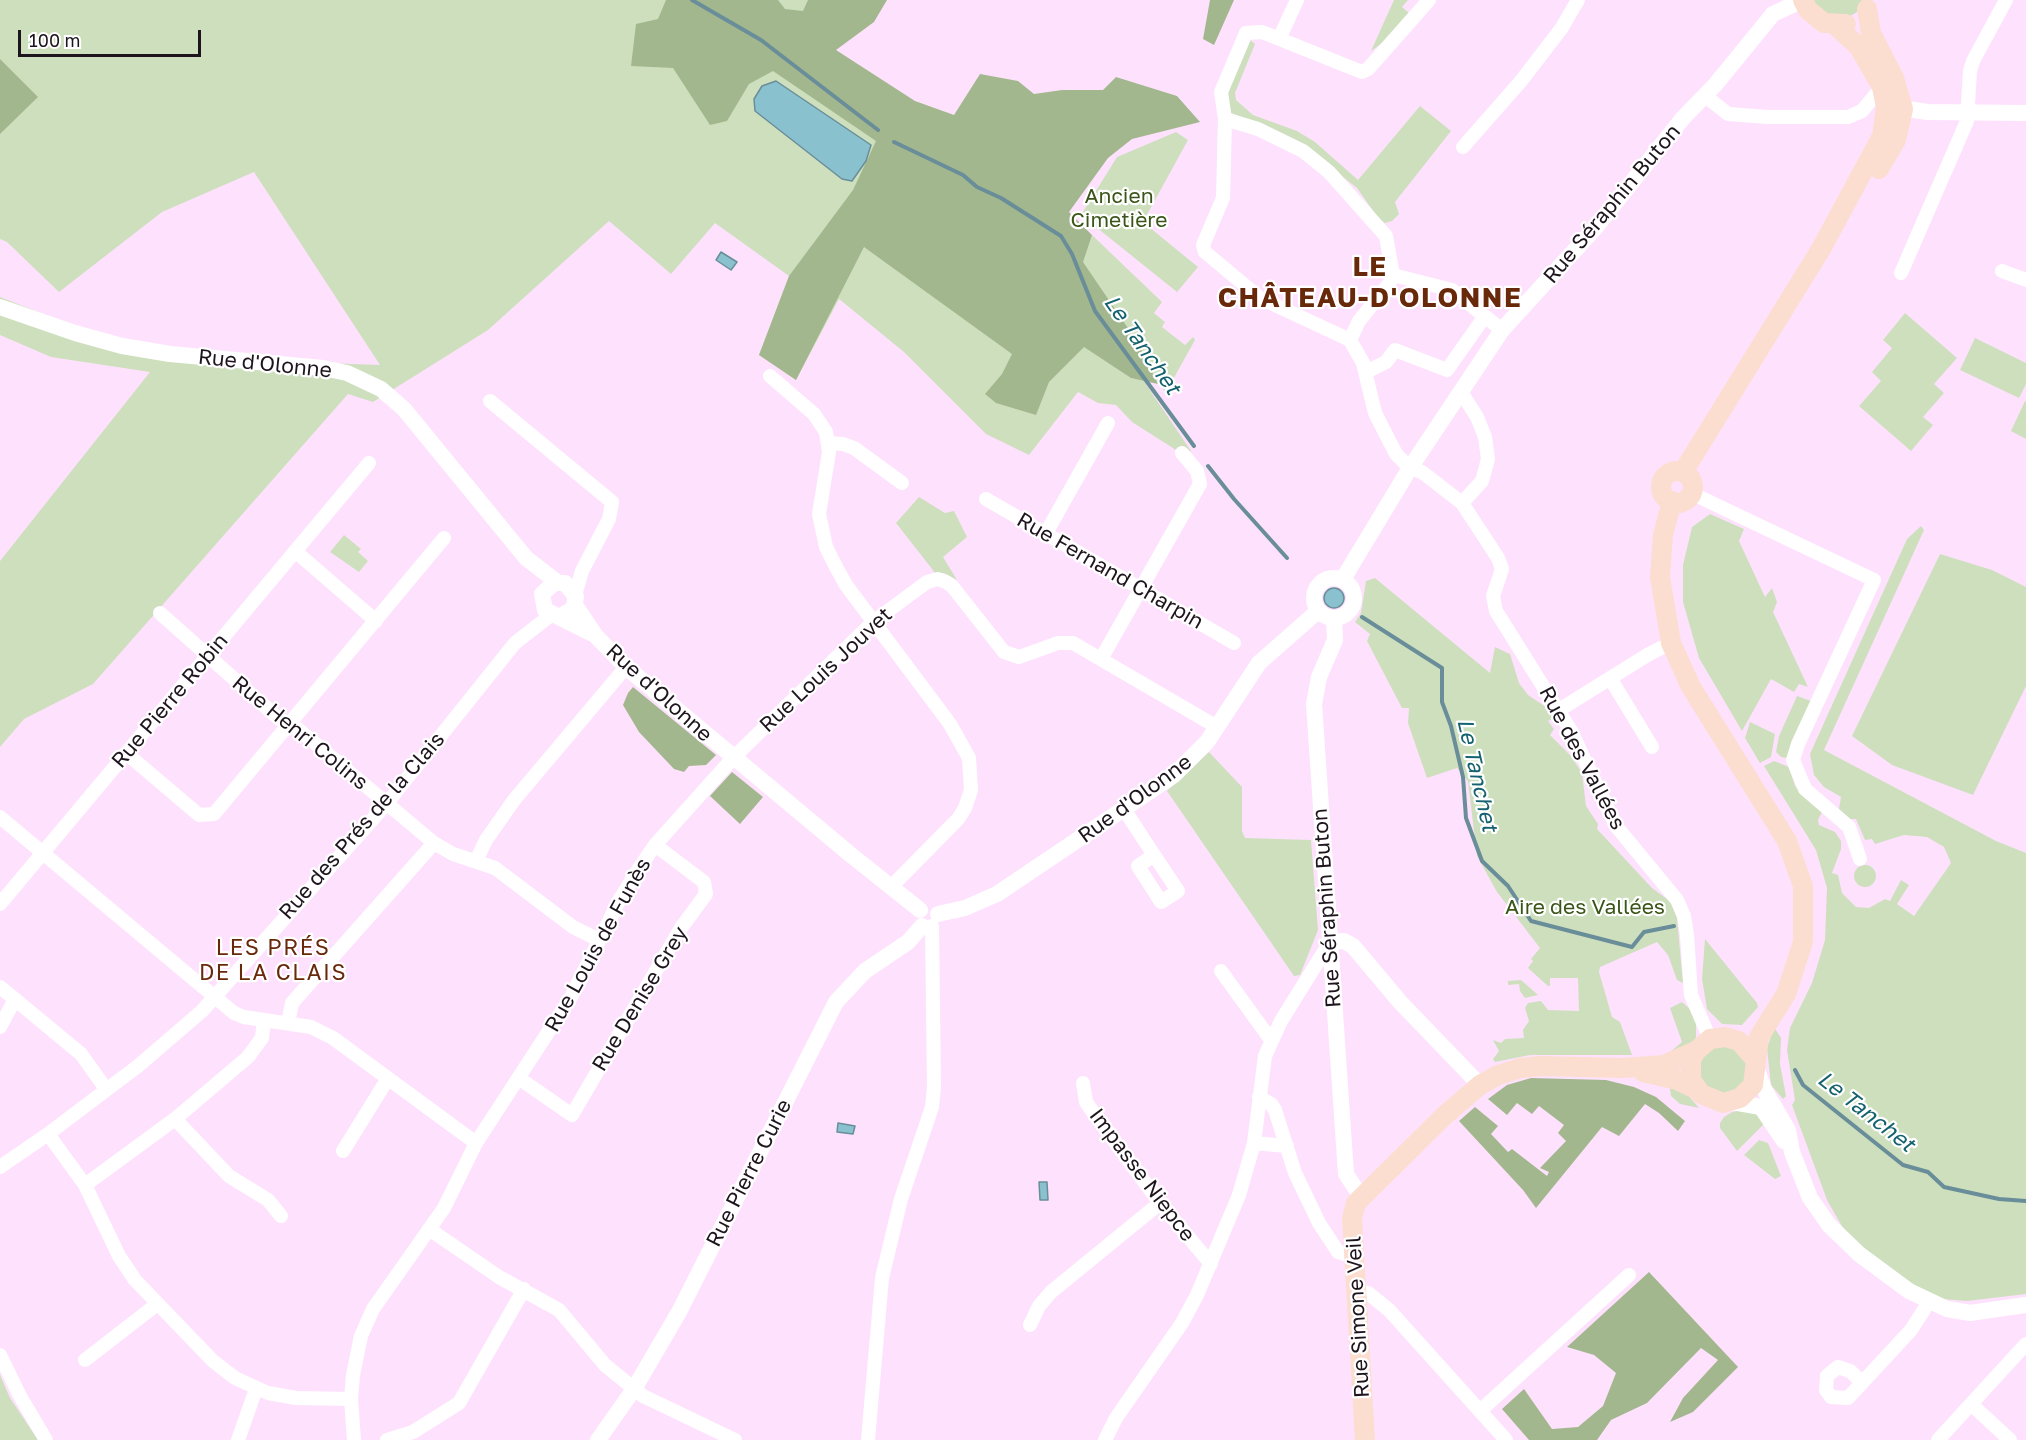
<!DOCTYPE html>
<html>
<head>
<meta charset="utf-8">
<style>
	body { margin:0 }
	#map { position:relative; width:2026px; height:1440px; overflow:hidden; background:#fee2fd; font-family:"Golos Text",sans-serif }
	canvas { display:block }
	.scale { position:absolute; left:18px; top:30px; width:183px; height:27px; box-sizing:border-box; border:3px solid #1e141d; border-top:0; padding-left:8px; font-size:18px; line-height:21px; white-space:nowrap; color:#1e141d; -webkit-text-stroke:4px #fff; paint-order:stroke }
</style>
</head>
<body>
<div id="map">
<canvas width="2026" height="1440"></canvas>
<div class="scale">100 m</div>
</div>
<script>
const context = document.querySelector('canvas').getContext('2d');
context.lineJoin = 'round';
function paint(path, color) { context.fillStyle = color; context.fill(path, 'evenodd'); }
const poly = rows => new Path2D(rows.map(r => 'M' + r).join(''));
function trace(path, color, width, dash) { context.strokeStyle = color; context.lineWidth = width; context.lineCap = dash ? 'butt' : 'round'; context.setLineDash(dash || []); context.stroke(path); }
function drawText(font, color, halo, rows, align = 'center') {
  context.font = font + ' "Golos Text",sans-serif'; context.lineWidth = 4.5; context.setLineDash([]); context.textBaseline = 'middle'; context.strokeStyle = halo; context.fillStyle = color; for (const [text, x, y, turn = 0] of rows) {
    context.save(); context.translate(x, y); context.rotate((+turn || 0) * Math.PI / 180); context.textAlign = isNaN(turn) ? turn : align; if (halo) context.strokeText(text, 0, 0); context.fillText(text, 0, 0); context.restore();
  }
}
paint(poly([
	[0,0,836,0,812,51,1090,240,1092,235,1162,302,1154,313,1165,322,1162,327,1185,345,1193,337,1195,340,1166,392,1158,384,1138,343,1131,378,1143,380,1191,451,1176,450,1132,422,1116,405,1098,403,1078,392,1029,455,986,434,904,352,839,299,796,380,759,355,789,276,715,223,671,274,609,221,488,330,373,402,348,394,93,684,24,719,0,747,0,561,150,372,51,357,0,335,0,297,153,357,380,365,254,172,162,212,59,292,7,242,0,239],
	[1394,0,1408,0,1402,7,1409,13,1385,41,1371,51],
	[1811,0,1864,0,1857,12,1849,17,1832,19],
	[1250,40,1255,44,1235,93,1236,100,1253,115,1297,131,1315,142,1358,180,1420,106,1451,131,1395,202,1399,214,1392,221,1385,223,1379,219,1357,188,1305,147,1227,111,1227,98,1231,83],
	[1176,132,1188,140,1143,222,1198,267,1177,292,1081,215,1117,157],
	[1905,313,1957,358,1934,384,1944,393,1923,417,1933,425,1911,451,1859,406,1881,381,1872,372,1892,348,1883,340],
	[1975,338,2026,363,2026,384,2019,398,1960,370],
	[2025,401,2026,402,2026,439,2011,431],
	[919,497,945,513,954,511,967,537,943,557,957,580,944,573,936,574,896,523],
	[1710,514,1744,529,1739,541,1765,597,1772,588,1777,602,1773,612,1808,687,1799,684,1794,692,1771,679,1742,731,1699,658,1683,602,1683,565,1692,527],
	[1921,526,1924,530,1824,750,1996,841,2026,853,2026,1294,1967,1301,1942,1299,1923,1291,1861,1249,1843,1228,1827,1200,1792,1105,1795,1100,1787,1050,1790,1028,1812,983,1825,940,1827,888,1816,850,1764,766,1774,761,1789,767,1795,786,1805,798,1822,812,1818,820,1819,825,1835,832,1841,841,1841,849,1832,873,1838,875,1842,893,1856,907,1869,908,1885,899,1890,901,1901,880,1909,885,1897,904,1914,916,1951,863,1944,847,1927,837,1904,835,1875,844,1872,839,1865,840,1856,819,1850,819,1839,809,1841,797,1824,787,1814,775,1810,754,1907,539],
	[344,535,361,549,358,552,368,561,359,572,330,552],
	[1940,554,1992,570,2026,587,2026,686,1973,795,1892,765,1852,736],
	[1375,578,1490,673,1495,647,1510,654,1519,683,1528,695,1546,707,1553,718,1548,721,1554,729,1550,735,1571,756,1582,773,1586,806,1598,824,1597,829,1652,888,1671,902,1677,918,1683,983,1677,980,1668,955,1657,942,1600,967,1599,972,1612,1017,1620,1022,1632,1055,1530,1055,1495,1062,1493,1059,1499,1051,1493,1040,1501,1043,1505,1039,1524,1038,1523,1030,1529,1021,1525,1008,1528,1003,1541,1001,1548,1010,1579,1011,1578,978,1550,978,1550,986,1548,986,1528,968,1533,961,1531,959,1540,948,1497,892,1477,856,1468,781,1457,768,1427,778,1408,723,1409,708,1402,708,1367,641,1370,634,1355,622,1361,613,1366,581],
	[1797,696,1811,701,1787,758,1781,757,1776,752,1779,736],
	[1750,722,1775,734,1771,757,1760,763,1745,738],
	[1209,752,1242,787,1242,831,1245,838,1311,840,1318,930,1300,975,1294,976,1167,791],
	'1854 876a11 11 0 1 1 22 0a11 11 0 1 1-22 0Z',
	[1705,939,1757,1003,1758,1007,1742,1025,1722,1024,1707,1009,1702,979],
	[1521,980,1538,995,1525,998,1520,991,1519,984,1508,985,1508,981],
	[1682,1002,1690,1009,1696,1022,1696,1038,1690,1046,1669,1053,1682,1042,1670,1008],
	[1774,1027,1781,1038,1780,1064,1786,1096,1783,1099,1771,1085,1767,1048],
	'1699 1070a24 24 0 1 1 48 0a24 24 0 1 1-48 0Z',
	[1669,1083,1683,1089,1699,1108,1680,1104,1671,1096],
	[1743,1110,1753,1110,1766,1122,1737,1151,1720,1128,1720,1123,1724,1117,1732,1112],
	[1759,1140,1768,1143,1781,1176,1775,1179,1744,1155],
	[0,1375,10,1398,38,1440,0,1440]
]), '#cedfbe');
paint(poly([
	[666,0,778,0,785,9,803,11,808,0,887,0,874,22,836,50,915,101,954,115,980,74,1018,81,1034,94,1062,90,1103,90,1116,77,1177,96,1200,122,1132,139,1108,158,1069,212,1092,235,1083,262,1138,343,1158,384,1131,378,1084,347,1049,382,1036,415,996,403,985,394,1002,374,1012,354,864,247,796,380,759,355,789,276,853,190,876,141,773,71,749,84,727,121,710,125,673,68,631,66,636,24,658,19],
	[1210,0,1234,0,1214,45,1203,39],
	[0,59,38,97,0,134],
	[633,687,716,755,706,765,689,766,684,772,674,769,639,732,623,705,628,693],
	[732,772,763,797,740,824,710,796],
	[1531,1078,1606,1080,1634,1087,1656,1097,1685,1121,1678,1131,1659,1113,1645,1104,1619,1136,1602,1127,1536,1208,1523,1190,1459,1121,1475,1107,1498,1126,1491,1134,1508,1152,1512,1149,1547,1176,1549,1172,1540,1168,1566,1141,1558,1133,1564,1125,1539,1106,1532,1114,1517,1103,1507,1115,1488,1099,1507,1085],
	[1649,1272,1738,1367,1693,1412,1670,1422,1683,1398,1718,1360,1701,1348,1647,1403,1611,1420,1597,1440,1529,1440,1502,1409,1524,1389,1552,1429,1578,1427,1603,1406,1616,1373,1594,1355,1567,1347]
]), '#a3b78e');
const water = poly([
	[776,81,871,145,866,161,852,181,842,179,755,111,754,99,762,86,776,81],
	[721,252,737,262,731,270,716,260,721,252],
	'1324 598a10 10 0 1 1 20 0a10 10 0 1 1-20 0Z',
	[838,1123,855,1126,853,1134,837,1132,838,1123],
	[1039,1182,1047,1182,1048,1200,1040,1200,1039,1182]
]);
paint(water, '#89c2ce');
trace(water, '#698e99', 1.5);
trace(poly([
	[692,0,761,40,878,130],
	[894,142,963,175,977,187,1001,198,1061,236,1072,254,1095,311,1194,446],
	[1208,466,1234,499,1287,558],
	[1362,617,1442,668,1442,702,1451,726,1463,777,1466,818,1482,861,1508,886,1531,921,1632,947,1644,932,1674,926],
	[1795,1070,1803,1085,1903,1165,1928,1172,1944,1187,1999,1199,2026,1201]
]), '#698e99', 4);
trace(poly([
	[1429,0,1368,69,1362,72,1262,32,1246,33,1221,92,1225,119,1223,198,1203,245,1205,252,1260,298,1350,340,1363,363,1375,413,1396,454,1410,468,1422,472,1462,503,1498,558,1502,569,1493,596,1496,611,1571,731,1616,826,1677,900,1684,916,1687,935,1691,995,1710,1039],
	[1279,39,1297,0],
	[1704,95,1728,114,1768,117,1848,117,1862,111,1882,87],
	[1225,119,1258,129,1303,151,1329,172,1386,236,1393,275,1389,284,1359,321,1350,340],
	[1463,147,1521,81,1561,29,1578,0],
	[2002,271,2026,280],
	[1901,273,1967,121,1970,71,1973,61,2006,0],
	[1393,275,1452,290,1502,330],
	[1366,372,1386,362,1395,350,1447,370,1485,316],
	[770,376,814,414,826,432,829,452,819,514,826,547,836,567,846,585,950,724,969,758,971,790,965,808,958,819,891,887],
	[1461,392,1477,417,1485,437,1488,459,1482,481,1462,503],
	[490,401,612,502,609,519,582,571,575,595],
	[829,443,843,444,854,448,902,483],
	[1691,493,1874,580,1798,744,1793,760,1805,789,1849,827,1860,859],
	[986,499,1234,643],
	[1046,533,1108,423],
	[295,551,376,621],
	[160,613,278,718,298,729,434,843,453,854,495,868,573,927,599,940],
	[1101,659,1200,484,1197,471,1182,453],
	[1610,678,1652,747],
	[1559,710,1649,654,1671,643],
	[126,753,199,815,214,814,444,538],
	[1124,809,1131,820,1154,855,1178,891,1161,902,1138,866,1154,855],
	[0,817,234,1013,244,1017,311,1027,333,1038,476,1143],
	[476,861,486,840,514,800,626,667],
	[0,904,369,463],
	[1221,971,1271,1040],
	[0,987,81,1054,106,1089],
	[288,1023,292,1003,434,843],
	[0,1027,15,999],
	[520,1079,572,1115,681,928,706,894,704,882,655,845],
	[1083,1083,1086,1102,1095,1115,1160,1203,1211,1264],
	[1259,1097,1271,1104,1275,1110,1295,1173,1319,1223,1338,1252,1355,1257],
	[175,1119,229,1176,268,1200,281,1216],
	[48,1134,85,1185,119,1256,135,1280,213,1361,235,1378,268,1393,296,1398,351,1399],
	[1254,1143,1287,1146],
	[343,1151,387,1080],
	[0,1167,48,1134,138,1066,202,1011,387,803,515,643,551,615],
	[85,1185,175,1119,248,1057,262,1038,264,1020],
	[429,1229,499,1277,559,1310,605,1365,643,1396,735,1440],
	[1357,1292,1368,1293,1389,1310,1506,1440],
	[1030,1325,1039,1306,1051,1292,1160,1203],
	[0,1355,20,1396,46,1440],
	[85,1360,156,1305],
	[1862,1382,1850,1371,1838,1367,1827,1376,1826,1390,1831,1397,1848,1398,1911,1330,1929,1302],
	[1971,1404,2010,1440],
	[1481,1410,1629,1275],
	[238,1440,256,1389],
	[354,1440,351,1399,353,1375,361,1336,373,1309,444,1208,476,1143,571,997,620,899,636,873,655,845,734,757,873,622,927,582,938,579,946,582,952,586,1004,652,1019,657,1058,643,1073,643,1217,727],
	[387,1440,413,1432,459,1403,524,1289],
	[868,1440,882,1278,901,1199,932,1107,934,1087,932,926],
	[1105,1440,1116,1418,1182,1323,1197,1295,1239,1195,1254,1143,1265,1056,1281,1021,1330,942],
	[1938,1440,2026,1344]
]), '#fff', 14);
trace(poly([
	[1892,107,1928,112,2026,113],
	[0,307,75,333,122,346,170,354,323,368,347,373,381,389,404,409,526,558,557,582],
	'1314 598a20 20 0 1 1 40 0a20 20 0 1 1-40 0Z',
	[1343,579,1410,468,1502,330,1596,227,1683,118,1715,85,1773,14,1803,0],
	[575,605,595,635,626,667,851,855,920,910],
	[561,616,573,609,576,597,565,583,554,583,542,594,545,610,591,633],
	[1334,619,1335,640,1319,677,1314,704,1346,1174,1361,1197],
	[938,914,965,908,997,894,1174,775,1207,742,1259,663,1318,611],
	[1330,942,1344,941,1353,946,1400,1002,1480,1085],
	[1756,1067,1764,1089,1788,1130,1792,1152,1810,1198,1829,1225,1859,1254,1909,1291,1947,1309,1970,1313,2026,1305],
	[1732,1102,1761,1107,1784,1141],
	[598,1440,634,1389,679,1312,836,1002,865,971,908,942,922,926]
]), '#fff', 16);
trace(poly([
	[1803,0,1808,10,1824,23,1846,24],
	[1867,9,1871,33,1894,78,1903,109,1896,140,1879,169],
	'1661 487a16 16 0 1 1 32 0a16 16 0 1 1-32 0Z',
	[1683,472,1821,249,1882,136,1886,107,1882,87,1859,47,1835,25],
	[1672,501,1663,535,1660,577,1671,643,1691,687,1787,841,1803,886,1803,942,1786,994,1759,1037,1753,1085,1740,1098,1723,1103,1701,1094,1691,1080,1691,1060,1696,1051,1710,1039,1725,1037,1739,1041,1754,1058],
	[1643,1072,1677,1080,1696,1089],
	[1365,1440,1352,1218,1356,1203,1444,1116,1480,1085,1498,1075,1521,1068,1540,1066,1622,1068,1664,1065,1696,1051]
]), '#fbded0', 20);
drawText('21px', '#3b5518', '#fff', [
	["Ancien",1119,196],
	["Cimetière",1119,220],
	["Aire des Vallées",1585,907]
]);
drawText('21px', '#1e141d', '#fff', [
	["Rue Séraphin Buton",1612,204,-50],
	["Rue d'Olonne",265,364,6],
	["Rue Fernand Charpin",1110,571,30],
	["Rue Louis Jouvet",826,670,-43],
	["Rue d'Olonne",659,693,42],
	["Rue Pierre Robin",170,701,-50],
	["Rue Henri Colins",300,733,39],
	["Rue des Vallées",1582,758,62],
	["Rue d'Olonne",1135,799,-36],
	["Rue des Prés de la Clais",362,826,-49],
	["Rue Séraphin Buton",1327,908,-94],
	["Rue Louis de Funès",598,945,-61],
	["Rue Denise Grey",640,999,-59],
	["Rue Pierre Curie",749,1173,-63],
	["Impasse Niepce",1142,1175,53],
	["Rue Simone Veil",1358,1317,-93]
]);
drawText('italic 22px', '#14626f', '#fff', [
	["Le Tanchet",1142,345,55],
	["Le Tanchet",1477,775,77],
	["Le Tanchet",1866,1112,38]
]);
context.letterSpacing = '1.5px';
drawText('22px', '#68280a', '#fff', [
	["LES PRÉS",273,948],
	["DE LA CLAIS",273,973]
]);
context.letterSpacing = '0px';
context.letterSpacing = '1.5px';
drawText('bold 27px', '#68280a', '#fff', [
	["LE",1370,267],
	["CHÂTEAU-D'OLONNE",1370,298]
]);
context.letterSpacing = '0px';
</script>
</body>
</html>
